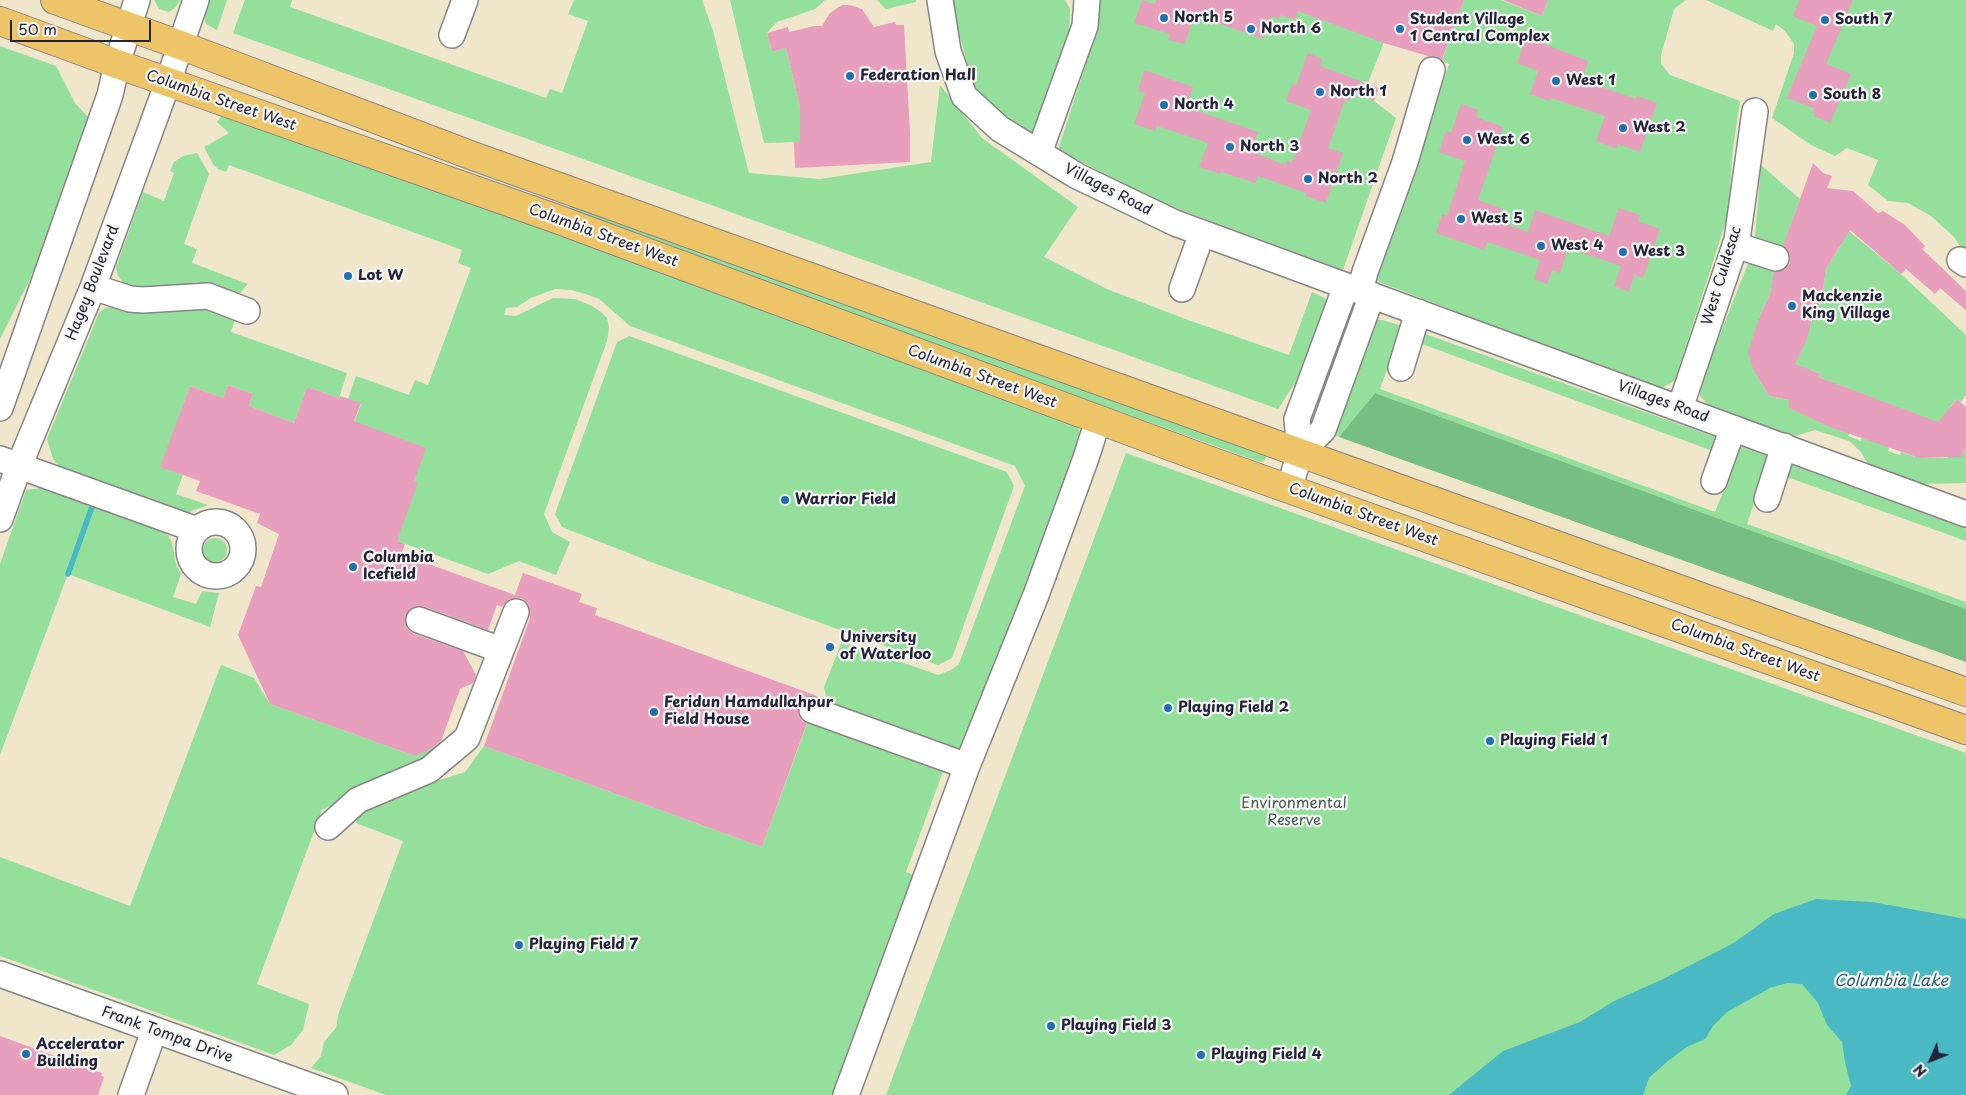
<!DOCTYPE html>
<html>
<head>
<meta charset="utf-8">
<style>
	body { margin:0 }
	#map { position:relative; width:1966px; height:1095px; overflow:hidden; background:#efe6cc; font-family:"Playpen Sans",sans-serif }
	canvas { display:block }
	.north { position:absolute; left:1906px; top:1035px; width:50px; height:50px; -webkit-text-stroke:4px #f6f6f2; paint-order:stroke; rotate:226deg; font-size:14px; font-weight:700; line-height:20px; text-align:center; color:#22223b }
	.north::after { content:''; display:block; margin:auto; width:18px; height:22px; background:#22223b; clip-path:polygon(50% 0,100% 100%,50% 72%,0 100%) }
	.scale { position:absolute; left:10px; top:20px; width:141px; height:22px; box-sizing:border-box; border:2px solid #22223b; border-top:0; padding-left:6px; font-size:15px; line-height:18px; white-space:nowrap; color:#22223b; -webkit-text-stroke:4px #f6f6f2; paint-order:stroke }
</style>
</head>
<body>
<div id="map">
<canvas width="1966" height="1095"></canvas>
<div class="north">N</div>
<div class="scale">50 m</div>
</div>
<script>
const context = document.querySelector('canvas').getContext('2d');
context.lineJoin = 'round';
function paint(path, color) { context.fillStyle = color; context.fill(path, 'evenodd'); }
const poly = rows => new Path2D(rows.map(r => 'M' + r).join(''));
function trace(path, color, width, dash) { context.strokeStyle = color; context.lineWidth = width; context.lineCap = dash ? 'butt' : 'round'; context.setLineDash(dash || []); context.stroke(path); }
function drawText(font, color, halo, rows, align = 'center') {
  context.font = font + ' "Playpen Sans",sans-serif'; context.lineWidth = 4.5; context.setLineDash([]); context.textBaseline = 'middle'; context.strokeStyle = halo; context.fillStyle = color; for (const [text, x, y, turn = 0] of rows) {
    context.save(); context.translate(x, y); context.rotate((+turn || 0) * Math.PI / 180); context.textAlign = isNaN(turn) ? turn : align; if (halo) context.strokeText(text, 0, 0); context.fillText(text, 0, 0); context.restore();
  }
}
paint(poly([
	[154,0,180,0,176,7,169,12,159,9],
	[205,0,227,0,217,30,206,24,204,16],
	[245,0,292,0,290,7,546,98,550,89,562,93,588,21,568,14,574,0,702,0,713,31,749,173,820,179,931,162,940,85,982,138,1078,207,1044,257,1107,289,1188,320,1289,355,1312,292,1329,300,1306,366,1278,409,233,33],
	[730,0,825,0,815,9,777,22,767,33,772,52,786,48,800,107,800,142,764,143],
	[877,0,916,0,916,2,886,9],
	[950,0,1065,0,1070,9,1069,40,1032,133,991,110,973,84],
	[1101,0,1313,0,1309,15,1384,42,1368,83,1362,81,1357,94,1374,101,1396,118,1343,270,1160,202,1058,150,1097,30,1099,3],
	[1464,0,1501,0,1542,16,1548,0,1686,0,1674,9,1661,55,1661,64,1670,75,1740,101,1733,148,1728,215,1675,380,1664,387,1656,388,1374,280,1415,170,1449,64,1442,61],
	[1706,0,1966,0,1966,255,1954,237,1931,216,1908,203,1888,201,1868,185,1878,160,1847,148,1835,156,1811,145,1772,118,1794,53,1794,44,1785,31,1776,24,1773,31],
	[0,46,56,66,75,103,89,118,32,275,0,339],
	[223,114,1072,419,1080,432,1082,446,968,744,958,751,829,710,824,687,842,641,938,675,951,670,959,664,1025,486,1015,466,630,326,599,299,586,294,571,290,555,289,531,298,517,307,506,308,504,315,516,316,553,298,575,299,592,306,601,312,607,318,609,327,607,341,544,514,552,532,570,542,556,575,519,561,488,574,320,513,361,404,348,399,356,376,409,395,415,380,428,385,471,268,458,263,462,250,229,165,226,172,218,169,213,164,204,147,229,133,217,122],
	[197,153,209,174,184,244,197,249,192,263,248,284,241,292,237,294,211,285,196,282,146,290,134,288,124,284,118,276,116,267,143,192,164,201,174,173,170,171,174,162,183,156],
	[1761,165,1800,199,1775,270,1770,294,1759,318,1756,374,1769,396,1789,400,1789,408,1849,433,1848,436,1861,441,1862,437,1889,447,1888,451,1900,455,1901,452,1915,457,1918,450,1926,458,1948,458,1948,451,1960,457,1963,455,1966,448,1966,483,1922,484,1871,468,1860,451,1849,441,1815,430,1791,437,1710,407,1700,396,1701,383,1754,248],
	[570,205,1265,450,1267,456,1264,461,1260,462,573,215,568,212],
	[1844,227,1901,274,1966,335,1966,395,1961,402,1957,399,1950,407,1943,425,1818,377,1821,374,1811,370,1809,376,1793,363,1822,298,1826,269,1841,245],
	[197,304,235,319,231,332,347,373,339,398,307,387,294,423,249,406,253,394,228,385,223,398,190,386,161,467,183,475,176,494,208,505,186,513,181,513,61,469,53,459,47,439,99,313,105,308,117,306],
	[1373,319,1382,320,1403,326,1380,389,1715,512,1741,446,1770,457,1747,524,1966,602,1966,609,1375,393,1339,437,1335,435,1331,430],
	[1425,334,1715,437,1710,450,1422,344],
	[629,336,1007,472,1014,486,952,658,938,665,659,565,562,527,555,514,617,342],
	[1126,453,1966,753,1966,1095,886,1095],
	[1792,465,1966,529,1966,541,1787,477],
	[42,488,159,530,168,535,172,543,176,564,181,574,173,597,196,604,202,591,219,593,210,627,68,574,0,755,0,564,26,490],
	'203 550a12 12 0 1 1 24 0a12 12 0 1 1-24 0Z',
	[221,665,254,678,270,704,415,756,440,744,418,763,322,810,257,984,309,1004,303,1030,291,1045,274,1055,0,956,0,857,130,906],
	[811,713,944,769,906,872,921,878,841,1095,386,1095,311,1068,321,1056,324,1042,336,1028,338,1015,403,841,356,823,359,811,386,797,465,772,484,746,762,847]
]), '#94df9c');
paint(poly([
	[1375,393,1966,609,1966,662,1339,437]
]), '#77be84');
paint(poly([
	[1816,899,1872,902,1966,919,1966,1095,1846,1095,1851,1086,1845,1062,1842,1042,1827,1025,1818,1003,1802,984,1787,983,1770,988,1727,1012,1713,1026,1705,1039,1687,1047,1669,1060,1649,1078,1643,1095,1449,1095,1503,1051,1580,1022,1614,1001,1661,980,1732,944,1774,914]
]), '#4bb9c4');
trace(poly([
	[68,574,92,507]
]), '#4bb9c4', 5.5);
paint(poly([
	[1142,0,1155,4,1156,0,1464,0,1442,60,1436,56,1428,56,1384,43,1298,11,1295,20,1280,15,1279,19,1271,16,1264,39,1194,15,1185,44,1168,40,1170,34,1134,23],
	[1503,0,1548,0,1542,16],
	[1799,0,1853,0,1826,64,1851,74,1830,123,1814,116,1815,114,1812,112,1814,108,1787,98,1817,26,1793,16],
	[842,5,850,5,862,9,874,27,895,22,896,25,904,25,910,132,910,162,795,168,794,142,800,142,800,107,786,48,772,52,767,33,788,27,789,32,814,26,822,26,830,13],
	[1526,37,1588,61,1582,80,1636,99,1637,96,1657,103,1640,152,1618,144,1616,149,1596,141,1605,116,1551,98,1550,101,1530,94,1538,71,1517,63],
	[1308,53,1322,59,1320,66,1379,88,1374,101,1357,94,1356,97,1351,95,1349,101,1345,100,1328,148,1343,153,1326,203,1305,196,1306,193,1258,176,1255,183,1221,172,1220,174,1199,167,1208,143,1157,126,1155,131,1134,124,1145,93,1138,91,1144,70,1193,87,1186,107,1258,132,1251,151,1285,165,1287,160,1292,163,1311,110,1286,101,1292,84,1296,86],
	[1461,104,1478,110,1476,117,1503,127,1478,200,1503,209,1498,221,1528,232,1535,210,1609,236,1619,208,1640,215,1638,221,1660,229,1643,278,1634,275,1629,292,1614,286,1621,266,1568,248,1560,273,1552,270,1547,284,1534,279,1540,260,1487,242,1484,250,1436,233,1442,214,1447,216,1465,161,1439,152,1446,131,1451,133],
	[1813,163,1823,173,1832,176,1827,188,1853,191,1878,213,1883,211,1905,225,1925,246,1922,249,1966,291,1966,310,1940,288,1935,294,1906,269,1901,274,1850,230,1826,269,1822,298,1816,313,1812,318,1807,339,1795,364,1821,374,1818,377,1938,422,1957,399,1966,407,1966,447,1962,457,1919,458,1830,427,1789,408,1789,400,1769,396,1753,369,1748,352,1759,318,1770,294,1774,272,1785,269,1790,263,1790,254,1783,246],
	[228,385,253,394,249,406,294,423,307,387,339,398,340,396,361,403,354,421,426,448,414,481,418,482,397,541,405,544,401,554,515,595,523,573,582,594,579,602,597,608,595,615,817,696,803,699,799,705,798,713,801,720,807,723,762,847,484,746,530,618,530,609,527,603,521,598,513,598,507,601,502,607,497,605,488,630,423,606,417,606,410,609,406,615,405,622,408,630,414,634,463,651,476,675,473,683,460,689,441,741,433,748,415,756,270,704,238,635,256,586,261,587,279,534,257,523,260,514,196,491,200,481,160,467,190,386,223,398],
	[0,1036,102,1073,101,1076,104,1077,98,1095,0,1095]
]), '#e89fbd');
const minor = poly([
	[940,0,948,51,964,96,1000,129,1077,176,1175,223,1966,514],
	[452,35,465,0],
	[1039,153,1085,26,1087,0],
	[1735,245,1776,258],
	[1960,260,1966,264],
	[93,287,130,299,143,300,208,296,247,311],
	[1182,289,1202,233],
	[1360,291,1365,272,1405,162,1432,70],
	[1401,368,1418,312],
	[0,408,110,95,117,64,137,0],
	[1680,408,1737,240,1755,111],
	[1300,453,1323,430,1372,295],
	[0,459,197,530],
	[1714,481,1733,428],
	[1289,489,1300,453,1297,419,1346,286],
	[1767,499,1784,446],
	[0,519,19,466,93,287,168,82,196,0],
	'189 549a27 27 0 1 1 54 0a27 27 0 1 1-54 0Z',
	[419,620,501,650],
	[812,710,967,766],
	[328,827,358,800,429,770,467,738,516,612],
	[0,974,335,1095],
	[131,1095,154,1031],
	[846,1095,967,766,1036,595,1086,458,1098,420]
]);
const major = poly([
	[55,0,180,45,473,156,1966,692],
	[0,21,117,64,554,218,1205,459,1966,730]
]);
trace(minor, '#888484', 28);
trace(major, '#888484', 30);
trace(minor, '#fff', 25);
trace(major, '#eec469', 28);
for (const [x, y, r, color] of [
	[1164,18,5,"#1f6fb2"],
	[1825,20,5,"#1f6fb2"],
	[1251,29,5,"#1f6fb2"],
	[1400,29,5,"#1f6fb2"],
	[850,76,5,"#1f6fb2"],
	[1556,81,5,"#1f6fb2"],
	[1320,92,5,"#1f6fb2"],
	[1813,95,5,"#1f6fb2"],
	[1164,105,5,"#1f6fb2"],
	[1623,128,5,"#1f6fb2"],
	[1467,140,5,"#1f6fb2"],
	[1230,147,5,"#1f6fb2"],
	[1308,179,5,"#1f6fb2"],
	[1461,219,5,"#1f6fb2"],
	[1541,246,5,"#1f6fb2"],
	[1623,252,5,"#1f6fb2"],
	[348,276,5,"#1f6fb2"],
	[1792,306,5,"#1f6fb2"],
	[785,500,5,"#1f6fb2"],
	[353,567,5,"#1f6fb2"],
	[830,647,5,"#1f6fb2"],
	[1168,708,5,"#1f6fb2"],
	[654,712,5,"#1f6fb2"],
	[1490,741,5,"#1f6fb2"],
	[519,945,5,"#1f6fb2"],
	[1051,1026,5,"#1f6fb2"],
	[26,1054,5,"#1f6fb2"],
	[1201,1055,5,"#1f6fb2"]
]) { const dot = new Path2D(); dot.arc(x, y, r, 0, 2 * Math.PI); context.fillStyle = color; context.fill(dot); trace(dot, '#f6f6f2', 2); }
drawText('bold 15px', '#22223b', '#f6f6f2', [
	["North 5",1174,18],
	["Student Village",1410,20],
	["1 Central Complex",1410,37],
	["South 7",1835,20],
	["North 6",1261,29],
	["Federation Hall",860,76],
	["West 1",1566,81],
	["North 1",1330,92],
	["South 8",1823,95],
	["North 4",1174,105],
	["West 2",1633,128],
	["West 6",1477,140],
	["North 3",1240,147],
	["North 2",1318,179],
	["West 5",1471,219],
	["West 4",1551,246],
	["West 3",1633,252],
	["Lot W",358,276],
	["Mackenzie",1802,297],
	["King Village",1802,314],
	["Warrior Field",795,500],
	["Columbia",363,558],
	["Icefield",363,575],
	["University",840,638],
	["of Waterloo",840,655],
	["Feridun Hamdullahpur",664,703],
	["Field House",664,720],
	["Playing Field 2",1178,708],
	["Playing Field 1",1500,741],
	["Playing Field 7",529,945],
	["Playing Field 3",1061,1026],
	["Accelerator",36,1045],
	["Building",36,1062],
	["Playing Field 4",1211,1055]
], 'left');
drawText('15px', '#22223b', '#f6f6f2', [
	["Columbia Street West",221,101,19],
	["Villages Road",1108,190,27],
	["Columbia Street West",603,236,20],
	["West Culdesac",1722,276,-73],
	["Hagey Boulevard",93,283,-69],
	["Columbia Street West",982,377,20],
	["Villages Road",1663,402,20],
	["Columbia Street West",1363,515,20],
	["Columbia Street West",1745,651,20],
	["Frank Tompa Drive",167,1035,20]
]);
drawText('15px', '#445b58', '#f6f6f2', [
	["Environmental",1294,804],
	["Reserve",1294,821]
]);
drawText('italic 16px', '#325e72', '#f6f6f2', [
	["Columbia Lake",1891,982]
]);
</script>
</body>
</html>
